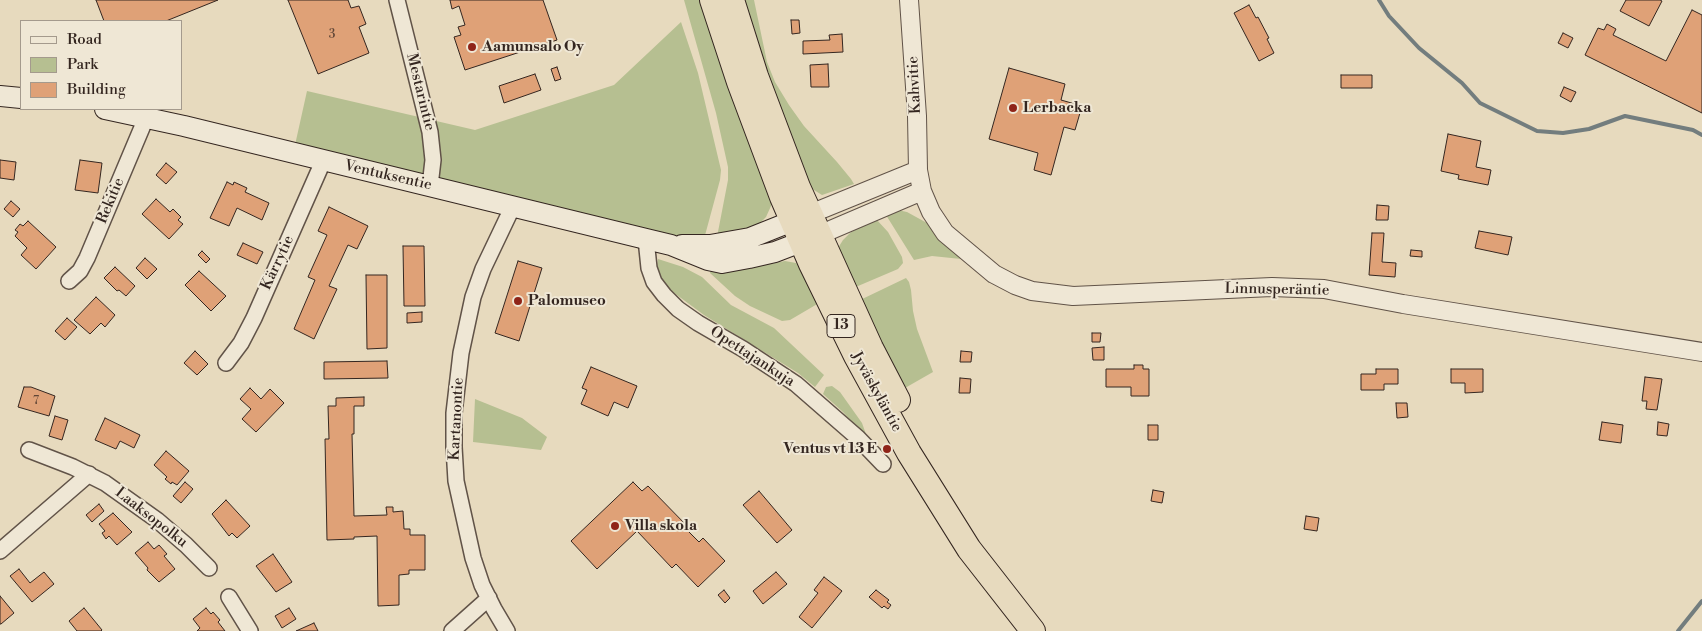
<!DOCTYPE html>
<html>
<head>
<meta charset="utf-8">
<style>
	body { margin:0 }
	#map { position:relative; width:1702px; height:631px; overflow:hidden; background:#e7dabe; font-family:"Libre Bodoni",serif }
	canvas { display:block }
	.legend { position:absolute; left:20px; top:20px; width:162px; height:90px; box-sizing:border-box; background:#efe7d5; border:1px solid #a49a8d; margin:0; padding:6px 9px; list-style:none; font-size:15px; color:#342620 }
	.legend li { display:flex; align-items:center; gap:10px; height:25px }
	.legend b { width:25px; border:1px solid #a49a8d }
</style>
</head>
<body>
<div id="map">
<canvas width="1702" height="631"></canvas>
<ul class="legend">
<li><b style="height:6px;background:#efe7d5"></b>Road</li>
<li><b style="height:14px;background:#b6bf91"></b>Park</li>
<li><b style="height:14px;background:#dfa177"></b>Building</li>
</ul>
</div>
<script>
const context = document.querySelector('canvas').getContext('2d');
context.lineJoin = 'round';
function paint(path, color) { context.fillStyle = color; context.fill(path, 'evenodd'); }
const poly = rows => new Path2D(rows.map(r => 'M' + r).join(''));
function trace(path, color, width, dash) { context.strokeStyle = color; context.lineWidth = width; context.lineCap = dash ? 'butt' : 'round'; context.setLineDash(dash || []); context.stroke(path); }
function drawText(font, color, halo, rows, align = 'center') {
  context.font = font + ' "Libre Bodoni",serif'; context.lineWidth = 4; context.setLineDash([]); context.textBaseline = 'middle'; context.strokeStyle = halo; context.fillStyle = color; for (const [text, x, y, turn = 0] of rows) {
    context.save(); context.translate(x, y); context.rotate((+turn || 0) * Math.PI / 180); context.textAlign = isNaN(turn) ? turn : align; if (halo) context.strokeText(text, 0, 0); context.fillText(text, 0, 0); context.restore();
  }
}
paint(poly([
	[684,0,705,0,771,191,771,206,766,217,757,226,717,237,728,180,728,167,716,113],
	[745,0,754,0,767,62,775,82,789,105,804,126,837,162,851,179,854,184,822,195,806,185,763,76],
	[681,22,698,73,721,170,720,180,704,239,672,235,295,145,307,91,475,130,614,85],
	[893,209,907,212,927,223,961,259,932,256,914,260,886,215],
	[876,219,888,232,902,257,903,263,898,269,851,289,838,248,843,240,850,233,860,226],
	[658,259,683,267,702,277,731,305,774,328,824,375,815,387,798,373,704,315,662,284,656,273],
	[785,261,796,263,803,268,819,303,790,320,782,321,750,306,735,296,710,273,712,265,727,268,750,268],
	[906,278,909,282,911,290,913,311,917,329,933,372,905,388,856,302],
	[832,386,840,392,862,423,868,440,843,412,823,394,826,387],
	[475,399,522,418,547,437,541,450,473,442]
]), '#b6bf91');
trace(poly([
	[1379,0,1389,16,1419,48,1462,83,1480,103,1537,131,1563,133,1589,129,1625,116,1693,130,1702,135],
	[1678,631,1702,601]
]), '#737d7e', 4);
const building = poly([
	[96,0,218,0,166,21,104,21,96,0],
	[288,0,348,0,351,8,359,6,366,24,359,27,369,53,318,74,288,0],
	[450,0,543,0,557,40,465,70,454,37,461,35,458,27,465,25,459,6,452,9,450,0],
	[1626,0,1660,0,1662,1,1649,26,1620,11,1626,0],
	[1249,5,1256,18,1258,17,1269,38,1267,39,1274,53,1259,61,1234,13,1249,5],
	[1692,10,1702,15,1702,113,1585,55,1598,28,1604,30,1607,24,1616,29,1613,35,1666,61,1692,10],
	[791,20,799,20,800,33,792,34,791,20],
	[1563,33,1573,38,1568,48,1558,43,1563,33],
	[842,34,843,52,803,54,803,41,830,40,829,35,842,34],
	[828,64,829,87,811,87,810,65,828,64],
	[557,67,561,79,555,81,551,69,557,67],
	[1009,68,1065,84,1061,100,1082,106,1075,130,1064,127,1051,175,1034,170,1038,153,989,139,1009,68],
	[535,74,541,90,504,103,499,86,535,74],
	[1341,75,1372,75,1372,88,1341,88,1341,75],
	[1564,87,1576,92,1571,102,1560,96,1564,87],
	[1448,134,1481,141,1476,167,1491,170,1488,185,1458,179,1459,175,1441,171,1448,134],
	[0,160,16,162,14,180,0,178,0,160],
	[80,160,102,163,98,193,75,190,80,160],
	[166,163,177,172,166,184,156,175,166,163],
	[227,182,233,185,234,182,247,188,245,192,269,203,262,220,237,208,229,226,210,218,227,182],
	[156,199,170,212,173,209,181,217,178,220,183,224,169,239,142,214,156,199],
	[11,201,20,209,13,217,4,209,11,201],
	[1377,205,1389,206,1388,220,1376,220,1377,205],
	[329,207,368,226,357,249,348,245,329,286,337,289,314,339,294,329,315,280,308,277,327,235,318,231,329,207],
	[28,221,56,247,36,269,21,255,27,248,15,236,18,232,15,230,20,224,23,226,28,221],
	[1479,231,1512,237,1508,255,1475,248,1479,231],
	[1372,233,1384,233,1382,262,1396,263,1395,277,1369,275,1372,233],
	[243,243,263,252,257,264,237,255,243,243],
	[403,246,424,246,425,306,404,306,403,246],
	[1411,250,1422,251,1422,257,1410,256,1411,250],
	[202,251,210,259,206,263,198,255,202,251],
	[145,258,157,269,147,279,136,268,145,258],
	[518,261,542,268,519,341,495,333,518,261],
	[115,267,135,286,126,296,119,290,117,291,104,278,115,267],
	[199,271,226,296,211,311,185,285,199,271],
	[366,275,387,275,387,348,367,349,366,275],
	[96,297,115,315,105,327,101,323,90,334,74,320,96,297],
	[422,312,422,322,407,323,407,313,422,312],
	[67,318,77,327,65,340,55,331,67,318],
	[1092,333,1101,333,1100,342,1092,342,1092,333],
	[1104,347,1104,360,1093,360,1092,348,1104,347],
	[195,351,208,364,197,375,184,363,195,351],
	[961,351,972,352,971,362,960,362,961,351],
	[387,361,388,378,324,379,324,362,387,361],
	[1134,365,1143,365,1143,369,1149,369,1149,396,1131,396,1131,387,1106,387,1106,369,1134,369,1134,365],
	[591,367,637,386,628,408,614,402,608,416,581,404,587,390,582,388,591,367],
	[1376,369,1398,369,1398,384,1384,384,1384,390,1361,390,1361,374,1376,374,1376,369],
	[1451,369,1483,369,1483,392,1465,393,1465,383,1451,383,1451,369],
	[1645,377,1662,379,1657,410,1646,409,1647,401,1642,401,1645,377],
	[960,378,971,379,970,393,959,393,960,378],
	[24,387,31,387,55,396,49,416,18,407,24,387],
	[250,388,261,399,270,389,284,403,256,432,242,419,251,409,240,399,250,388],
	[364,397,364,406,354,406,354,434,352,434,354,516,387,515,386,507,393,507,393,512,403,511,404,529,410,529,410,535,425,535,425,570,409,570,409,574,399,575,399,605,378,606,377,536,354,537,354,539,327,540,325,439,329,439,328,406,336,406,336,398,364,397],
	[1396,403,1407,403,1408,417,1397,418,1396,403],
	[55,416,68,420,62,440,49,436,55,416],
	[105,418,140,435,134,448,120,441,116,449,95,440,105,418],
	[1602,422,1623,425,1621,443,1599,440,1602,422],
	[1658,422,1669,424,1667,436,1657,435,1658,422],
	[1148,425,1158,425,1158,440,1148,440,1148,425],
	[166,451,189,471,177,485,172,482,171,484,165,479,167,477,154,465,166,451],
	[185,482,193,489,181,503,173,496,185,482],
	[633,482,642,491,648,486,689,528,687,530,699,542,703,538,725,561,698,587,676,564,672,568,637,531,597,569,571,541,633,482],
	[1153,490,1164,492,1162,503,1151,501,1153,490],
	[759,491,792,530,777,543,743,505,759,491],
	[226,500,250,526,237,538,232,533,229,536,212,514,226,500],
	[99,504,104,511,92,522,86,515,99,504],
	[113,513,132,532,117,545,109,536,106,539,102,533,105,531,99,524,113,513],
	[1306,516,1319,518,1317,531,1304,529,1306,516],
	[148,542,154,549,159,545,167,554,164,556,175,569,159,582,147,570,148,568,135,553,148,542],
	[273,554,292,582,276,592,256,566,273,554],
	[19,569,30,583,44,572,54,584,32,602,10,576,19,569],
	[776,572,787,584,763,604,753,591,776,572],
	[824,577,842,591,812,628,799,617,818,593,814,590,824,577],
	[724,590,730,598,725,603,718,595,724,590],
	[876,590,889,600,887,602,891,605,888,609,884,606,882,608,869,597,876,590],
	[0,596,14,613,1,624,0,624,0,596],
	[84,608,102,630,101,631,77,631,69,621,84,608],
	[206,608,211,614,213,612,220,620,218,622,225,631,197,631,200,628,193,619,206,608],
	[289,608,296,619,282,628,275,616,289,608],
	[314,623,318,631,296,631,314,623]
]);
paint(building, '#dfa177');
trace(building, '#342620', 1);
const minor = poly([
	[397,0,430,132,433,160,430,186],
	[646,239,649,268,654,282,664,295,678,309,698,323,743,349,796,384,858,438,883,464],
	[69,281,80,271,87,258,146,118],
	[226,363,241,343,254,318,321,166,327,161],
	[29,450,73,467,105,483,157,520,186,545,209,568],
	[0,551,89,474],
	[229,597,250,631],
	[452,631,489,598],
	[507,631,494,609,482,585,473,558,456,481,454,447,454,413,461,353,473,297,483,269,513,206]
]);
const tertiary = poly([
	[909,0,917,116,918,170,922,191,931,212,945,233,994,274,1015,285,1032,291,1073,296,1272,287,1324,289,1403,304,1702,352],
	[810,214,918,170],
	[819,235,922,191]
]);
const secondary = poly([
	[0,96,21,98],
	[105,109,184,126,646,239,671,245,708,260,722,263,749,258,775,252,814,237],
	[682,245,710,245,750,238,805,216]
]);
const trunk = poly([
	[712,0,739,82,782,197,811,264,856,356,909,453,969,549,1033,631],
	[732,0,756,76,798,187,871,348,898,400]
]);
trace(minor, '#615348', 18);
trace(tertiary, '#615348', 20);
trace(secondary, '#342620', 22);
trace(trunk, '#342620', 26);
trace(minor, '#efe7d5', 15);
trace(tertiary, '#efe7d5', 18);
trace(secondary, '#efe7d5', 20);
trace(trunk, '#e7dabe', 24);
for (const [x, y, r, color] of [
	[472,47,5,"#8f2418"],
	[1013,108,5,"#8f2418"],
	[518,301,5,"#8f2418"],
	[887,449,5,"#8f2418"],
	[615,526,5,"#8f2418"]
]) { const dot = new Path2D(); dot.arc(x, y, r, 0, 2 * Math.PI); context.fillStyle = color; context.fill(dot); trace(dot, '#efe7d5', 2); }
drawText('12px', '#5f4536', null, [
	["3",332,35],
	["7",36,401]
]);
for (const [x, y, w] of [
	[841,326,28]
]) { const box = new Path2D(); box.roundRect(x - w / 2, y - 11.5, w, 23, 4); context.fillStyle = '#efe7d5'; context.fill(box); trace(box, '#342620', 1); }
drawText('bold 14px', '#342620', null, [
	["13",841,326]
]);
drawText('bold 15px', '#342620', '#efe7d5', [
	["Aamunsalo Oy",482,47],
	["Lerbacka",1023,108],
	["Palomuseo",528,301],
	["Ventus vt 13 E",877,449,"right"],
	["Villa skola",625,526]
], 'left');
drawText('15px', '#342620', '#efe7d5', [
	["Kahvitie",915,85,-93],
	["Mestarintie",420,92,76],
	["Ventuksentie",388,176,13],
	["Rekitie",111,201,-67],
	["Kärrytie",278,263,-65],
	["Linnusperäntie",1277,290,1],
	["Opettajankuja",752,357,33],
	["Jyväskyläntie",876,392,61],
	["Kartanontie",457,419,-87],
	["Laaksopolku",151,518,38]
]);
</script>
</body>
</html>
